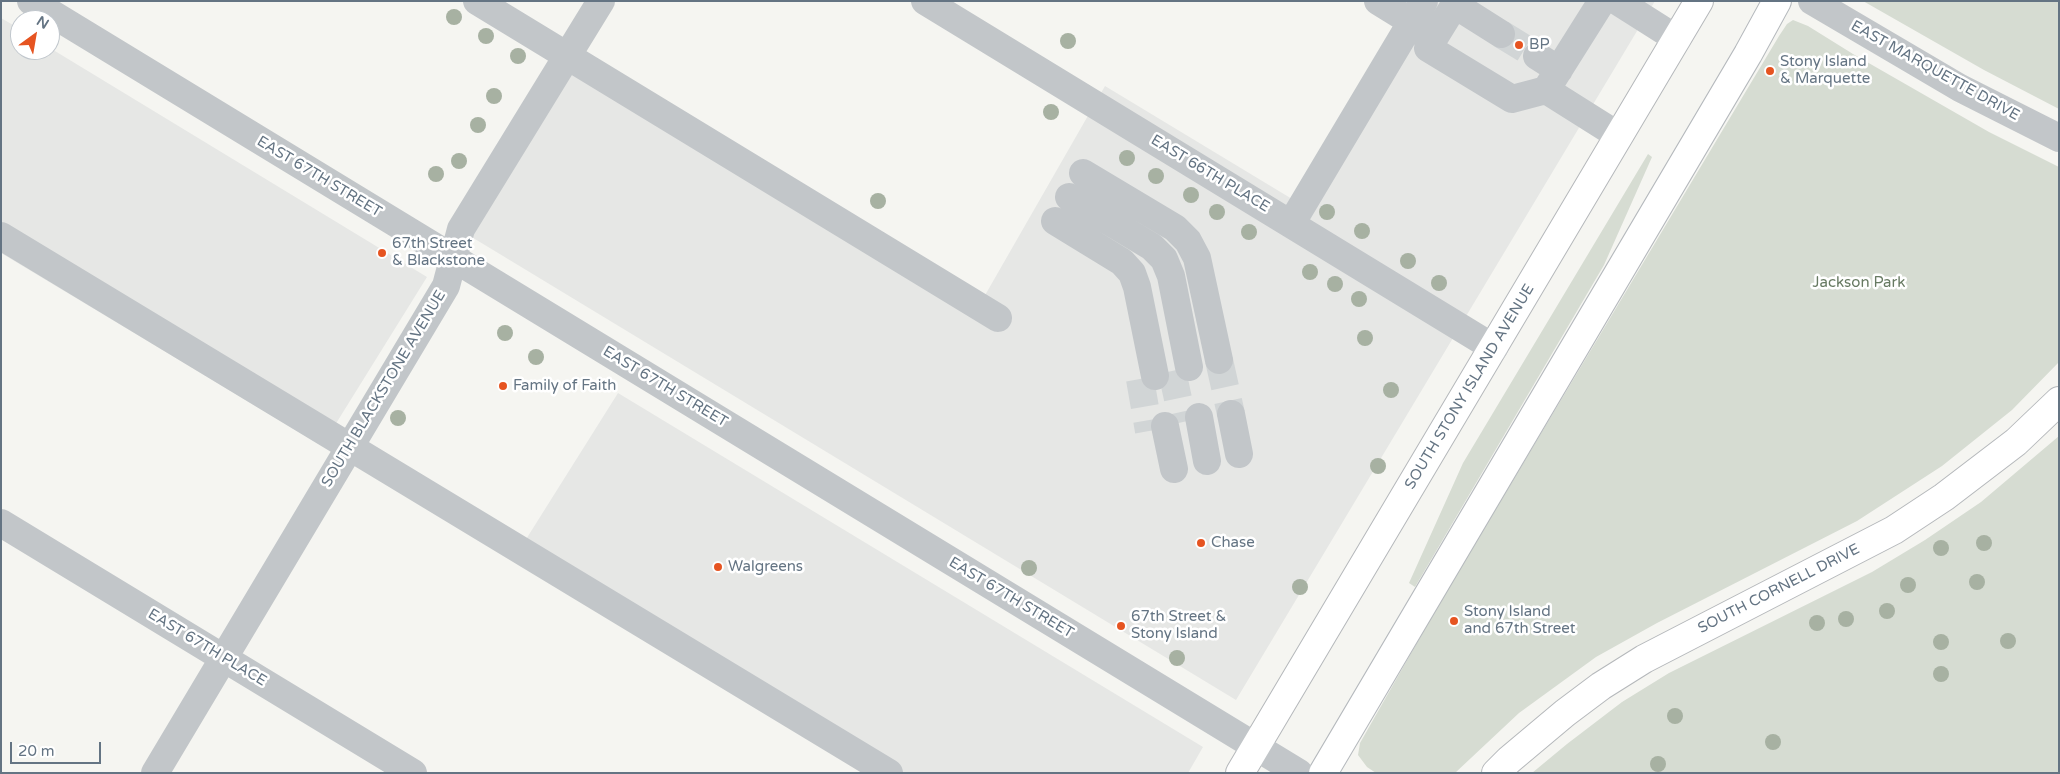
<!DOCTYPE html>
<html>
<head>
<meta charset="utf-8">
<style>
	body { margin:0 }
	#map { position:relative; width:2060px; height:774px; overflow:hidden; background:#f5f5f1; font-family:"Varela Round",sans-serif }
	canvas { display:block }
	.frame { position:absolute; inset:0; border:2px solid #647483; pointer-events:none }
	.north { position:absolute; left:10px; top:10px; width:50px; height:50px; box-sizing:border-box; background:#fff; border:1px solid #c1c7cd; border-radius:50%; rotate:32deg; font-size:14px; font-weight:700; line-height:20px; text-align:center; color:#647483 }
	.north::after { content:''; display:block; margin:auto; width:18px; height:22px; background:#e65421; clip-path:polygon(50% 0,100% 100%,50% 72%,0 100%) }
	.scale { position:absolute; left:10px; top:742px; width:91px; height:22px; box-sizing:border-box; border:2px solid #647483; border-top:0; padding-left:6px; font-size:15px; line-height:18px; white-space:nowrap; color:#647483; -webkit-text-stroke:4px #fff; paint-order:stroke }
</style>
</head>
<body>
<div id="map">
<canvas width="2060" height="774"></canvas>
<div class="frame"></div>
<div class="north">N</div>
<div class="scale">20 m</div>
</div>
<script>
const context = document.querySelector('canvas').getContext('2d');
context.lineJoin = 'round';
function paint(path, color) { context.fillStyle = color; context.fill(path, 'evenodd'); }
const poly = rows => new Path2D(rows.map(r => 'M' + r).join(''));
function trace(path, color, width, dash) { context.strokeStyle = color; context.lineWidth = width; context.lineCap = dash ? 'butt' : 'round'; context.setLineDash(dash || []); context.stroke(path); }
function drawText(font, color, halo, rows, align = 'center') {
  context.font = font + ' "Varela Round",sans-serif'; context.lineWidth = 5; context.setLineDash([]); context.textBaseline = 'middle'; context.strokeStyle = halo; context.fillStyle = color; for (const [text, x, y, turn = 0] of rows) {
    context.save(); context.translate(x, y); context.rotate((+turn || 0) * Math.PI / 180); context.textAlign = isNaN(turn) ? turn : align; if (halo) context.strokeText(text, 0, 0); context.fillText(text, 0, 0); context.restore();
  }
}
paint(poly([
	[1424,1,1655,1,1236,700,470,236,582,53,984,297,1105,86,1302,205],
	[1,18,20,29,20,50,50,50,50,48,427,277,322,446,1,253],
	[618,393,1203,747,1188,773,866,773,513,560]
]), '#e6e7e5');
paint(poly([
	[1863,1,2059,1,2059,109,1984,70],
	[1793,20,1808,26,1853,54,1989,132,2059,167,2059,362,2012,410,1942,466,1857,521,1657,623,1596,657,1519,713,1455,773,1376,773,1367,767,1358,755,1360,743,1443,597,1779,36,1787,24],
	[1648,154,1652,157,1604,265,1415,587,1409,583,1463,463],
	[2059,436,2059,773,1532,773,1567,744,1622,702,1669,673,1872,572,1925,540,1981,502]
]), '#d6dcd2');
trace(poly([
	[1501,34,1537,56],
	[1219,360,1231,414],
	[1172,371,1183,422],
	[1140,379,1149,431]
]), '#d1d5d6', 28, [28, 14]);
const major = poly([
	[1323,773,1748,54,1777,1]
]);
const highway = poly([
	[1240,773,1699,1],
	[1496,773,1509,760,1565,713,1601,686,1644,659,1894,530,1944,497,2016,442,2059,401]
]);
trace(major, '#b5b9bd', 30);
trace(highway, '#b5b8bb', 30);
trace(poly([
	[31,1,1299,773],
	[477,1,998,318],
	[925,1,1494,348],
	[1378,1,1412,22],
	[1457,1,1428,48,1512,99,1546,90,1619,136],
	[1617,1,1677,39],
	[1812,1,1960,88,2059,138],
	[1455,5,1501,34],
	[1537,56,1559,70],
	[1546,90,1602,1],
	[1083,173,1175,228,1188,241,1197,258,1219,360],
	[1069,197,1152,247,1164,259,1171,276,1189,367],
	[1055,221,1122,262,1132,273,1137,287,1155,376],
	[1291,224,1424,1],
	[1,236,889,773],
	[1231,414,1239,454],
	[1199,417,1207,461],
	[1165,426,1174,469],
	[1,523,413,773],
	[155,773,446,286,461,229,601,1]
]), '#c2c6c9', 28);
trace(major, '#fff', 28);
trace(highway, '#fff', 28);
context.fillStyle = '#a7b1a2';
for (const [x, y] of [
	[454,17],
	[486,36],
	[1068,41],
	[518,56],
	[494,96],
	[1051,112],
	[478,125],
	[1127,158],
	[459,161],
	[436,174],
	[1156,176],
	[1191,195],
	[878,201],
	[1217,212],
	[1327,212],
	[1362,231],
	[1249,232],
	[1408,261],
	[1310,272],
	[1439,283],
	[1335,284],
	[1359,299],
	[505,333],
	[1365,338],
	[536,357],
	[1391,390],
	[398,418],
	[1378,466],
	[1984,543],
	[1941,548],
	[1029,568],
	[1977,582],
	[1908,585],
	[1300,587],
	[1887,611],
	[1846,619],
	[1817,623],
	[2008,641],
	[1941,642],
	[1177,658],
	[1941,674],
	[1675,716],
	[1773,742],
	[1658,764]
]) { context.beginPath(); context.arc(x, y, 8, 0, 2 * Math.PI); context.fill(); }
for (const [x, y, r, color] of [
	[1519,45,5,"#e65421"],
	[1770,71,5,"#e65421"],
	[382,253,5,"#e65421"],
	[503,386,5,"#e65421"],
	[1201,543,5,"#e65421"],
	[718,567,5,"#e65421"],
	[1454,621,5,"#e65421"],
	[1121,626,5,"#e65421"]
]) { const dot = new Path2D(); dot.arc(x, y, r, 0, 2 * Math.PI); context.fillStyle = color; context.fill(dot); trace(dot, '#fff', 2); }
drawText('15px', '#647483', '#fff', [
	["BP",1529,45],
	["Stony Island",1780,62],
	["& Marquette",1780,79],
	["67th Street",392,244],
	["& Blackstone",392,261],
	["Family of Faith",513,386],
	["Chase",1211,543],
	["Walgreens",728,567],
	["Stony Island",1464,612],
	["and 67th Street",1464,629],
	["67th Street &",1131,617],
	["Stony Island",1131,634]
], 'left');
drawText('15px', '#647483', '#fff', [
	["EAST MARQUETTE DRIVE",1935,71,29],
	["EAST 66TH PLACE",1210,174,31],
	["EAST 67TH STREET",319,177,31],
	["EAST 67TH STREET",665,387,31],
	["SOUTH STONY ISLAND AVENUE",1470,387,-59],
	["SOUTH BLACKSTONE AVENUE",384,389,-59],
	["SOUTH CORNELL DRIVE",1779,589,-27],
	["EAST 67TH STREET",1011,598,31],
	["EAST 67TH PLACE",207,648,31]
]);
drawText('15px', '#677a62', '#fff', [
	["Jackson Park",1859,283]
]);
</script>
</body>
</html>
